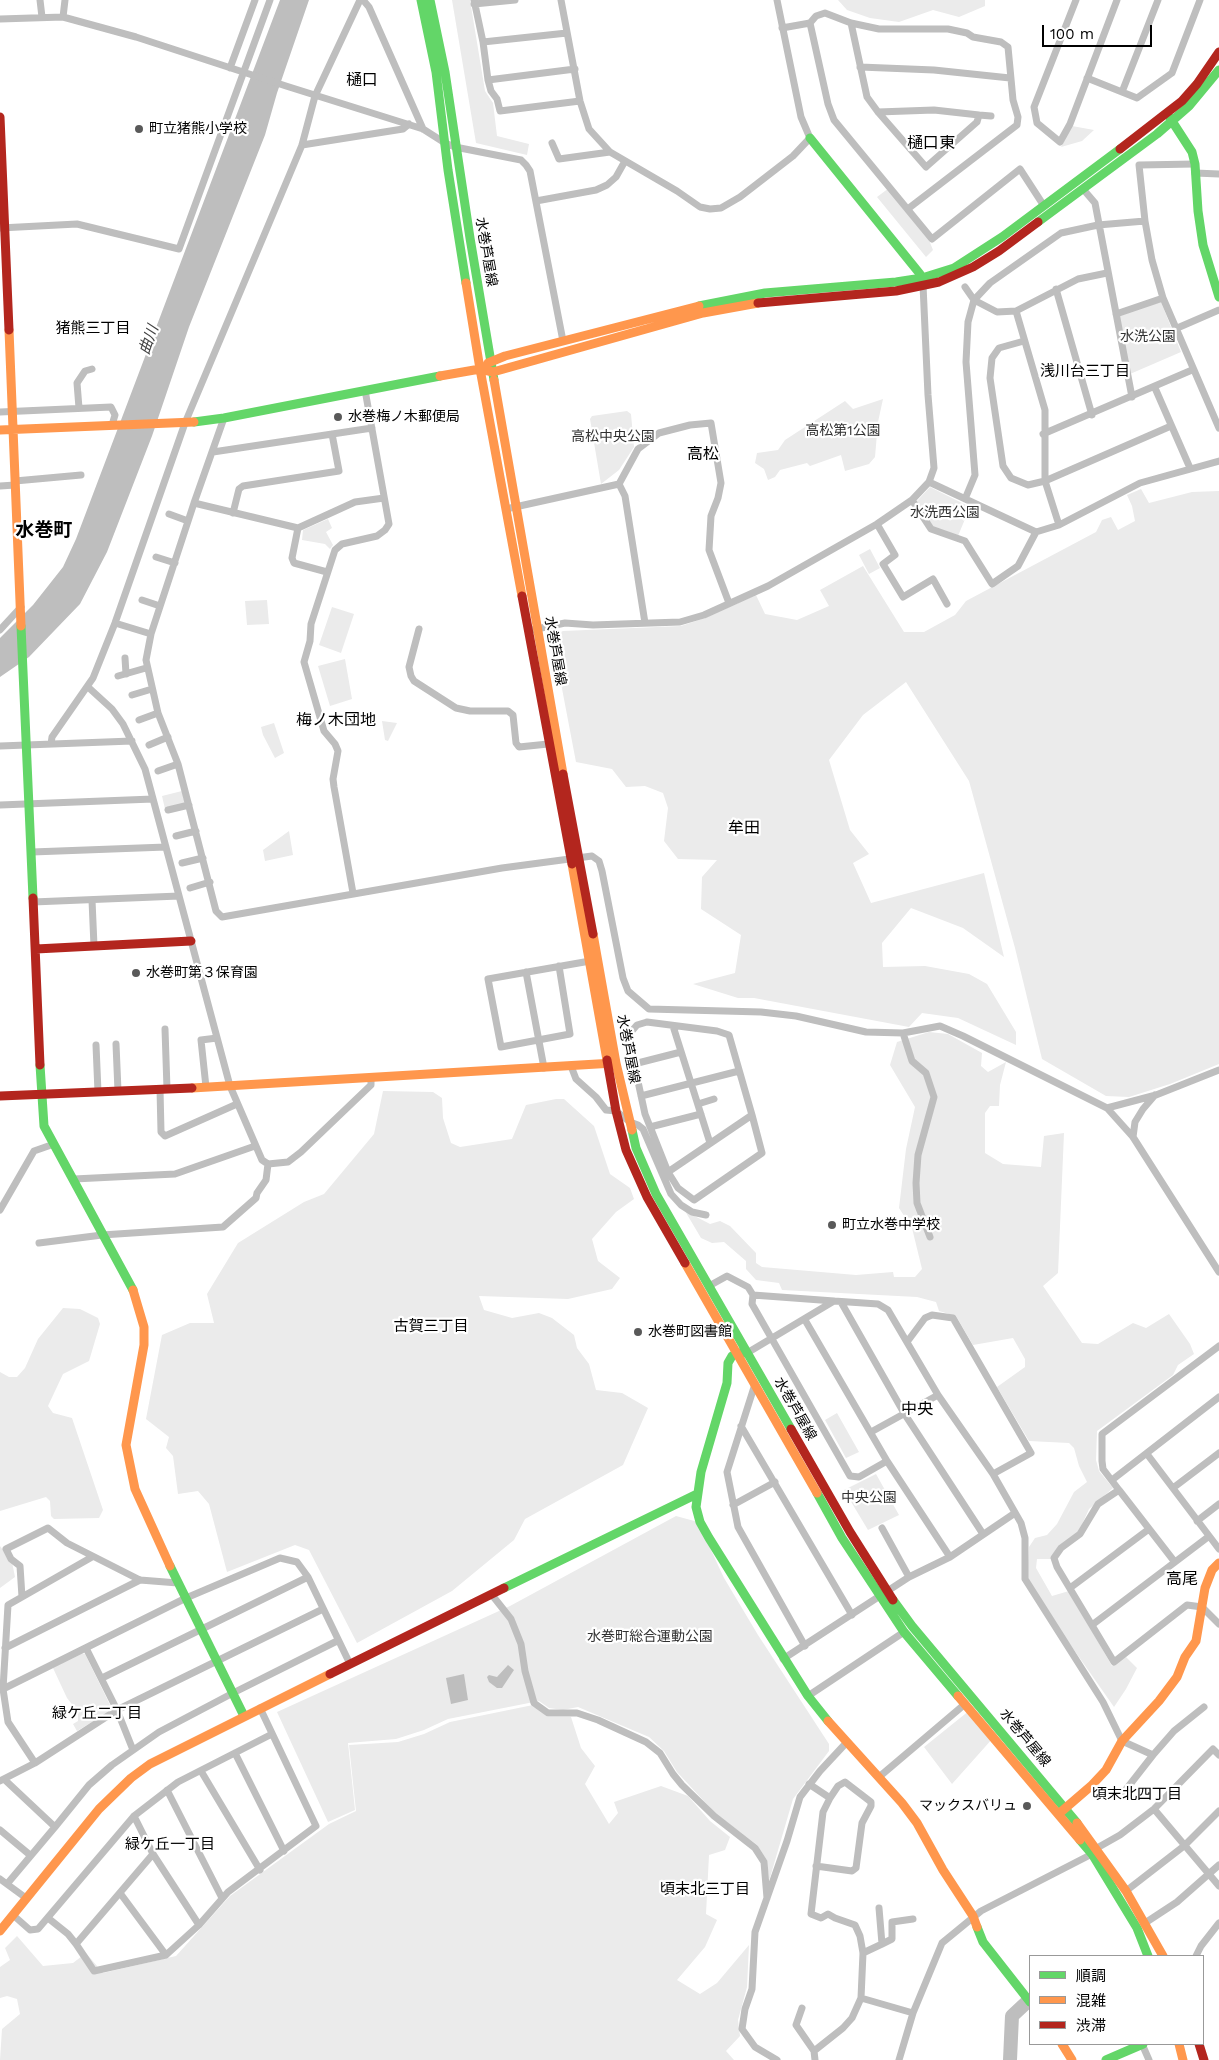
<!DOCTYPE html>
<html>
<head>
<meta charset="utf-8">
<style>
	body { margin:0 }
	#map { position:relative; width:1219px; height:2060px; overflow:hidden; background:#fff; font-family:"Work Sans","Noto Sans JP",sans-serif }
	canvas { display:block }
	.legend { position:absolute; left:1029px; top:1955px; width:175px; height:90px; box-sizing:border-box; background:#fff; border:1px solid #999; margin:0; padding:6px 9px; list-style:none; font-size:15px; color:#000 }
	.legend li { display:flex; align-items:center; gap:10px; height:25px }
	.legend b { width:25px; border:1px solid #999 }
	.scale { position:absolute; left:1042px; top:25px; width:110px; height:22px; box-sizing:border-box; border:2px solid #000; border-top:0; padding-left:6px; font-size:15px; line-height:18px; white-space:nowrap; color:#000; -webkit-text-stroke:4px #fff; paint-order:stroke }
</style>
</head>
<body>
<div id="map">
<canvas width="1219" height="2060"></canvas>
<ul class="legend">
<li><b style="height:6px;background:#63d668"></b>順調</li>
<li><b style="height:6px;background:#ff974d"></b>混雑</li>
<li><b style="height:6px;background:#b3261e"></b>渋滞</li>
</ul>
<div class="scale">100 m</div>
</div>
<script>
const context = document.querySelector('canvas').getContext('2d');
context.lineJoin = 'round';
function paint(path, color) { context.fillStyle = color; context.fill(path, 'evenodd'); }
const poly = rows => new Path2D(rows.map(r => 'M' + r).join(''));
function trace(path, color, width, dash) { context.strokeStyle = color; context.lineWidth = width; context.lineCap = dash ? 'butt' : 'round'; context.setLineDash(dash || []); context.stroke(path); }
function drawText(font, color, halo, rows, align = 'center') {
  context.font = font + ' "Work Sans","Noto Sans JP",sans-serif'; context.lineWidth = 4.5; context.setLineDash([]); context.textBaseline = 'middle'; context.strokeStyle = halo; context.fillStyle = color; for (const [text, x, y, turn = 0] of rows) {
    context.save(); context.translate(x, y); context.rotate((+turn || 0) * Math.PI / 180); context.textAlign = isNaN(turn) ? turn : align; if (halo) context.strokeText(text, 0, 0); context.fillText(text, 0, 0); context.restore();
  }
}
paint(poly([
	[452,0,470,0,485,91,493,103,497,136,529,144,527,155,476,143],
	[838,0,985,0,985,6,959,17,933,10,899,22,870,18,847,10],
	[1072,126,1094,130,1082,141,1061,147],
	[889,188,929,240,933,250,926,257,877,197],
	[1161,302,1181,352,1130,374,1119,315],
	[883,399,878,422,875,457,869,464,845,471,841,455,810,466,807,463,780,470,775,477,768,480,764,469,755,463,757,453,778,450,785,440,845,401,853,409],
	[627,411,631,414,634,447,619,470,601,484,590,419,592,416],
	[930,487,970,507,958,536,931,526,917,501],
	[1141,489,1149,503,1192,492,1219,491,1219,1064,1170,1084,1129,1097,1106,1096,1042,1059,1015,948,969,781,906,682,863,715,829,760,850,830,869,854,853,863,871,903,984,873,1004,957,963,928,911,908,882,943,883,967,925,966,969,974,987,984,1016,1032,1016,1045,958,1018,922,1013,909,1027,754,998,738,998,693,984,735,973,741,935,701,909,702,877,717,860,678,859,664,841,668,808,663,793,645,786,626,787,612,769,576,762,552,636,563,631,681,626,705,618,756,595,765,614,797,620,829,606,820,590,863,566,904,632,924,632,955,615,966,601,1096,532,1102,520,1111,517,1118,530,1135,521,1132,506,1127,495],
	[328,519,332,528,326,532,333,545,330,549,325,544,302,540,303,530],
	[870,549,880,568,869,574,859,555],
	[267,600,269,624,247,625,245,601],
	[332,607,354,614,341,653,319,645],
	[345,659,352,699,330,706,318,666],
	[382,721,397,723,388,741,385,740],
	[274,723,284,753,275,758,263,735,261,727],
	[182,791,185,804,165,809,162,796],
	[289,831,293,855,265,861,263,850],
	[929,1032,948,1034,982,1053,981,1066,988,1072,1006,1062,1000,1085,999,1106,990,1106,985,1113,985,1153,1003,1164,1041,1167,1044,1136,1064,1133,1058,1273,1043,1286,1082,1343,1098,1344,1133,1323,1146,1328,1169,1314,1190,1344,1194,1354,1178,1365,1173,1375,1097,1431,1096,1460,1099,1471,1113,1488,1089,1509,1078,1533,1052,1559,1037,1559,1036,1568,1052,1596,1069,1591,1112,1666,1126,1657,1137,1668,1126,1689,1114,1707,1037,1597,1027,1578,1029,1547,1035,1538,1047,1535,1057,1524,1074,1492,1087,1482,1079,1466,1074,1448,1069,1443,1029,1441,997,1387,1025,1367,1025,1359,1013,1338,973,1345,956,1316,939,1311,936,1302,917,1297,782,1290,779,1283,756,1280,746,1269,746,1261,724,1242,712,1243,701,1238,685,1211,710,1224,720,1221,730,1226,756,1253,756,1263,762,1267,856,1275,893,1272,894,1277,915,1277,922,1269,912,1228,899,1208,906,1149,915,1107,890,1065,897,1042],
	[383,1091,433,1092,442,1098,443,1118,451,1143,460,1147,512,1139,526,1105,556,1099,564,1099,594,1126,610,1174,630,1188,634,1199,616,1212,592,1239,598,1261,620,1278,612,1289,568,1299,479,1296,484,1310,512,1318,539,1313,552,1318,574,1335,577,1348,589,1364,596,1390,622,1393,648,1408,623,1465,525,1519,514,1540,452,1591,357,1643,309,1550,295,1545,227,1572,209,1504,198,1491,178,1494,173,1456,166,1448,169,1437,146,1419,162,1335,190,1323,214,1323,207,1294,238,1243,304,1202,324,1194,374,1134],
	[63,1308,80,1309,98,1318,100,1324,89,1361,63,1374,48,1406,53,1413,72,1418,103,1510,99,1518,54,1519,51,1516,50,1501,46,1497,0,1511,0,1372,9,1377,17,1377,25,1368,38,1339],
	[837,1413,859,1452,846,1458,825,1420],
	[876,1474,899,1515,868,1530,844,1490],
	[676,1516,698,1522,724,1578,758,1635,829,1744,829,1751,793,1799,769,1881,767,1860,757,1845,715,1813,677,1772,664,1751,649,1737,578,1707,563,1710,549,1708,539,1701,448,1719,424,1730,396,1739,348,1743,355,1810,328,1822,277,1712,510,1606],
	[0,1546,12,1562,15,1577,0,1588],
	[81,1653,85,1654,110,1705,109,1712,77,1731,73,1724,78,1721,78,1712,67,1698,53,1668],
	[533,1705,548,1717,571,1717,581,1748,595,1766,585,1784,609,1824,618,1813,614,1802,661,1786,688,1796,710,1821,730,1837,725,1850,709,1855,706,1914,717,1920,705,1947,677,1980,700,1994,717,1983,749,1945,747,1987,738,2020,740,2036,726,2051,734,2060,0,2060,2,2029,20,2014,17,1999,7,1996,0,1998,0,1967,10,1960,5,1948,17,1936,43,1966,73,1963,86,1953,103,1973,176,1956,230,1896,329,1824,356,1811,349,1745,398,1742,424,1734,450,1722],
	[970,1710,993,1738,952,1784,924,1747]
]), '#ebebeb');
paint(poly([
	[280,0,309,0,277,93,265,135,189,327,152,436,107,552,80,604,29,657,0,677,0,638,33,605,63,567,76,539],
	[508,1665,514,1670,502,1688,497,1688,489,1682,487,1677,489,1675,497,1677],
	[464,1674,468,1700,451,1704,446,1678]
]), '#bebebe');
trace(poly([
	[1010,2060,1012,2016,1027,2002]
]), '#bebebe', 14);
trace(poly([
	[40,0,42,17],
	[363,0,369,7,423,129],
	[474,0,483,42,488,80,575,69],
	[561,0,580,101,589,129,610,152,677,191,700,207,710,209,721,208,740,197,793,156,810,138,801,117,777,0],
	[1076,0,1034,107,1037,123,1060,142,1070,124,1117,0],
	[474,4,515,0],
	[63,17,65,0],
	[0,19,63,17,136,37,286,86,423,129,445,143,455,147,521,160,526,165,530,171,563,341],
	[851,23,867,97,878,112,926,167,977,122,979,115,934,110,878,112],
	[782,28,810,23],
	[483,42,567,33],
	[860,67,934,70,1010,78],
	[230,68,255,0],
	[1087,78,1122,92,1158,0],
	[488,80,491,91,497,99,500,111,580,101],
	[1122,92,1137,98,1172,73,1200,0],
	[979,115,991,116],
	[552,143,559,159,610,152],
	[302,145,403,129,409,124],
	[1195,164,1139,165,1145,221,1152,260,1163,298,1219,428],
	[1195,173,1219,174],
	[1083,189,1095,203,1132,397],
	[536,201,596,190,607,185,616,177,625,161],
	[909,208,1017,125,1018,117,1013,100,1008,47,1001,42,973,37,967,33,948,29,879,29,851,23,825,13,816,16,810,23,828,104,834,120,932,239,1020,169,1044,206],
	[0,228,77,224,179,249,270,0],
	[965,287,974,300,997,312,1016,311,1078,279,1107,273],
	[1056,289,1092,415],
	[1016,311,1045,410,1045,481,1059,525],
	[1116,314,1163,298],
	[1175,329,1219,310],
	[1024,341,999,348,992,358,990,378,1003,466,1011,478,1028,485,1045,481,1171,426],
	[1155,388,1190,468],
	[79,408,77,383,85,371,92,369],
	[0,412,111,407,115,415,112,425],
	[224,418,194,503,151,634,146,660,158,713,178,764,216,911,222,917,502,868,592,856,599,861,602,871,623,978,628,991,649,1009,761,1012,796,1016,866,1032,903,1033,940,1026,963,1036,1107,1108,1133,1137,1219,1272],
	[1043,434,1192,370],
	[213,452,372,428],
	[15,481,81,475],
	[929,482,1036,532,1059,525,1140,483,1219,461],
	[619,484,638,449,659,433,690,425,711,423,721,483,718,498,711,516,709,550,729,603],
	[0,486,15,485],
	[965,499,975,475,966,362,968,322,974,300,990,283,1061,233,1098,225,1145,221],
	[912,500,931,529,965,541,992,584,1018,566,1036,532],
	[194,503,298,528,355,502,384,498],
	[506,509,619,484,625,496,645,623],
	[233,513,239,489,243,486,339,471,332,434],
	[169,514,188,521],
	[877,524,895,555,883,564,903,597,933,579,947,604],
	[298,528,292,558,294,563,327,572],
	[156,557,175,563],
	[142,600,160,606],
	[115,623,151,634],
	[419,629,409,667,411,676,414,681,456,708,470,711,508,711,513,715,516,743,519,747,548,744],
	[0,630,21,607],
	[532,630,565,623,593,625,680,622,704,615,768,586,877,524,912,500,929,482,934,468,928,395,923,285],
	[125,658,126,674],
	[118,676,146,668],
	[88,687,112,709,123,724,145,769,230,1086,262,1160,268,1164,288,1162,301,1152,371,1085,371,1077],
	[132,695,152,689],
	[139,720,158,713],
	[51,744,52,737,93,678,115,623,185,423,302,145,315,96,360,0],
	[149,745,168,737],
	[0,746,132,741],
	[158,771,178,764],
	[0,805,153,799],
	[168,810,189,805],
	[176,836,196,831],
	[32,852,166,847],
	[182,863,203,858],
	[190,888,210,882],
	[353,893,334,787,333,779,338,751,335,744,324,731,304,662,310,641,311,624,335,550,342,544,377,536,385,530,389,524,365,390],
	[92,900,94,946],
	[33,902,179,896],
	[559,966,570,1034,501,1047,488,979,590,961],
	[526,972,544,1068],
	[647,1022,717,1031,729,1035,752,1115,668,1172,645,1114,629,1040,631,1032,637,1025,647,1022],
	[673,1026,710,1143],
	[165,1029,167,1089],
	[903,1033,912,1061,926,1073,934,1097,918,1155,916,1183,917,1203,930,1237],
	[116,1044,118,1091],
	[96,1045,98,1092],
	[634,1064,681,1052],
	[571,1066,576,1079,596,1097,606,1110,616,1111,630,1122,638,1125,643,1129,671,1194,681,1205,692,1212,706,1215],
	[206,1087,201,1040,217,1038],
	[160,1089,161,1132,165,1136,237,1104],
	[641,1096,739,1071],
	[698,1104,714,1099],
	[1107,1108,1156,1095,1219,1070],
	[650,1127,701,1114],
	[1133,1137,1135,1122,1143,1109,1155,1095],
	[664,1175,668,1172,678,1188,694,1200,762,1153,752,1115],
	[74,1179,175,1174,255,1146],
	[0,1210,34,1151,54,1144],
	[39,1243,102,1235,223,1227,256,1198,257,1193,266,1180,268,1164],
	[709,1286,727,1276,748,1287,753,1295,752,1304,850,1476,859,1477,887,1461],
	[753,1295,834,1301],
	[841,1302,904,1413,983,1534],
	[805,1320,887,1461,950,1557],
	[907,1342,925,1318,932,1315,953,1318,1031,1453,993,1474],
	[1219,1346,1102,1434,1102,1461,1103,1469,1119,1490,1098,1504,1080,1534,1061,1548,1054,1558,1057,1567,1114,1662,1187,1605,1202,1607,1219,1624],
	[747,1353,834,1301,878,1304,888,1310,938,1395,993,1474,1021,1523,1025,1538,1025,1579,1103,1702,1122,1741,1153,1755,1174,1731,1204,1707],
	[755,1384,727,1472,738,1527,805,1646],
	[741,1426,852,1615],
	[871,1432,938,1395],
	[1147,1454,1219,1549],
	[1112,1480,1219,1397],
	[1173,1488,1219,1453],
	[1119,1490,1174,1561],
	[733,1505,775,1482],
	[1197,1521,1219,1504],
	[882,1528,909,1577],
	[1070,1588,1149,1529],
	[492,1595,511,1619,521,1644,525,1671,534,1703,548,1713,577,1713,598,1720,646,1742,660,1753,673,1774,682,1785,714,1816,755,1848,764,1862,767,1898],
	[22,1597,92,1557],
	[1092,1625,1208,1537],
	[5,1648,140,1580],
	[86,1648,117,1710,133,1750],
	[783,1659,909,1577,950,1557,1015,1513],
	[102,1678,308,1577],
	[3,1689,186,1598,280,1558,297,1562,308,1577,350,1664],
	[808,1696,904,1632],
	[235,1753,284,1851],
	[35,1763,8,1722,3,1689,8,1605,22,1597,20,1566,11,1559,6,1549,48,1528,67,1543,140,1580,178,1583],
	[201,1771,260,1870],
	[879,1777,965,1704],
	[5,1780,55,1827,89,1785,112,1765,159,1732,233,1693,337,1641],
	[0,1781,35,1763,117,1710,323,1609],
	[809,1784,830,1798,823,1812,811,1914,821,1918,828,1914,835,1918,855,1925,860,1936,863,1953,861,1998],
	[167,1790,222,1898],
	[1124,1792,1153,1755],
	[1154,1809,1219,1886],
	[134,1816,153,1854,199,1925],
	[0,1830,30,1855],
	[153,1854,76,1944,94,1971,166,1955,199,1925,228,1892,316,1826,260,1708],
	[816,1866,852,1871,856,1868,862,1823,871,1806,871,1802,845,1782,838,1786,830,1798],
	[0,1879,26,1898],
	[7,1884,55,1827],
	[1126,1891,1184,1846,1219,1811],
	[120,1893,166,1955],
	[13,1915,30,1930,38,1929,134,1816,178,1782,272,1734],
	[48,1918,68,1934,76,1944],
	[1145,1923,1177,1902,1219,1865],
	[882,1944,892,1939,892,1922,913,1919],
	[863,1953,882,1944,879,1908],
	[1196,1956,1201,1946,1219,1923],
	[802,2008,796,2025,814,2051,815,2060],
	[1142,2044,1149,2060],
	[814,2051,843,2028,852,2018,861,1998,913,2013],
	[777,2060,755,2047,742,2029,745,2009,752,1989,755,1932,787,1841,800,1797,820,1771,847,1742],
	[899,2060,913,2013,942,1943,981,1911,1092,1854,1097,1848,1120,1835,1154,1809,1213,1749,1219,1755]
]), '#bebebe', 7);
trace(poly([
	[421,0,436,72,448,170,466,283],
	[430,0,445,72,470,238,494,380],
	[1170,118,1192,152,1195,164,1198,211,1203,245,1219,297],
	[810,138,920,274,923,283],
	[1038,222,1157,134,1189,106,1219,70],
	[699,306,765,293,896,282,922,278,954,268,1002,237,1120,149],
	[194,422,224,418,440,376],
	[21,626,33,898],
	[40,1065,44,1126,133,1290],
	[632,1130,636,1148,656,1194,791,1429],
	[744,1353,738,1353,732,1356,728,1363,727,1383,701,1472,696,1507,700,1522,709,1538,808,1696,828,1721],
	[817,1493,842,1538,904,1632,958,1696],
	[170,1566,244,1716],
	[504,1588,697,1494],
	[893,1600,912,1626,1077,1823],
	[1080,1840,1092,1854,1137,1928,1148,1956],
	[977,1927,983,1942,1030,2002],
	[1106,2060,1143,2044]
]), '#63d668', 9);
trace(poly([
	[466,283,480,369,522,596],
	[9,330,21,626],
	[488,363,505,356,699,306],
	[440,376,480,369,493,372,703,313,758,303],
	[494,380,563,774],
	[0,430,194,422],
	[572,864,607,1060],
	[593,934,616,1063,632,1130],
	[192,1088,614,1063],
	[685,1263,817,1493],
	[133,1290,144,1327,144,1345,126,1445,135,1489,170,1566],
	[958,1696,1080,1840],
	[828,1721,902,1803,917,1823,943,1870,973,1916,977,1927],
	[1062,1811,1091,1786,1106,1770,1122,1741,1159,1701,1177,1677,1185,1657,1196,1641,1205,1588,1212,1570,1219,1563],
	[1077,1823,1126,1891,1163,1956],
	[0,1931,99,1809,131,1778,150,1764,330,1674],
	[1062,2044,1072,2060],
	[1179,2044,1183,2060]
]), '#ff974d', 9);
trace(poly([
	[0,117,9,330],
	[1120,149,1182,101,1197,84,1219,52],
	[758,303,896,291,939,282,973,267,999,251,1038,222],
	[522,596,572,864],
	[563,774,593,934],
	[33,898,40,1065],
	[36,949,191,941],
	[607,1060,616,1111,626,1150,647,1197,685,1263],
	[0,1096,192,1088],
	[791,1429,850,1532,893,1600],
	[330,1674,504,1588],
	[1199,2044,1204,2060]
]), '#b3261e', 9);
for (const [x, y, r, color] of [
	[139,129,5,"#595959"],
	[338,417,5,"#595959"],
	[136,973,5,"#595959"],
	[832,1225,5,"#595959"],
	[638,1332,5,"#595959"],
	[1027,1806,5,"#595959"]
]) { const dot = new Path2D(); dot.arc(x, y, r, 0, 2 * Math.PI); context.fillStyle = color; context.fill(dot); trace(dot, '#fff', 2); }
drawText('14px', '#000', '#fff', [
	["町立猪熊小学校",149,129],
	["水巻梅ノ木郵便局",348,417],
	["水巻町第３保育園",146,973],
	["町立水巻中学校",842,1225],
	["水巻町図書館",648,1332],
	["マックスバリュ",1017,1806,"right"]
], 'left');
drawText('14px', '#000', '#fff', [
	["水巻芦屋線",486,252,80],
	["水巻芦屋線",555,651,80],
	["水巻芦屋線",628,1049,79],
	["水巻芦屋線",795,1409,60],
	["水巻芦屋線",1025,1738,50]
]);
drawText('14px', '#323232', '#fff', [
	["水洗公園",1148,337],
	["高松第1公園",843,431],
	["高松中央公園",613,437],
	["水洗西公園",945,513],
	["中央公園",869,1498],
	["水巻町総合運動公園",650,1637]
]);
drawText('15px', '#000', '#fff', [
	["猪熊三丁目",93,329],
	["浅川台三丁目",1085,372],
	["古賀三丁目",431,1327],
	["緑ケ丘二丁目",97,1714],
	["頃末北四丁目",1137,1795],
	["緑ケ丘一丁目",170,1845],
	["頃末北三丁目",705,1890]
]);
drawText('italic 15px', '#434343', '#fff', [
	["曲川",149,340,-71]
]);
drawText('16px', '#000', '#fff', [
	["樋口",362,80],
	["樋口東",931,143],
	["高松",703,454],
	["梅ノ木団地",336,720],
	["牟田",744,828],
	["中央",917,1409],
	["高尾",1182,1579]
]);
drawText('bold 19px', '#000', '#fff', [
	["水巻町",44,530]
]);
</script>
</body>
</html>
